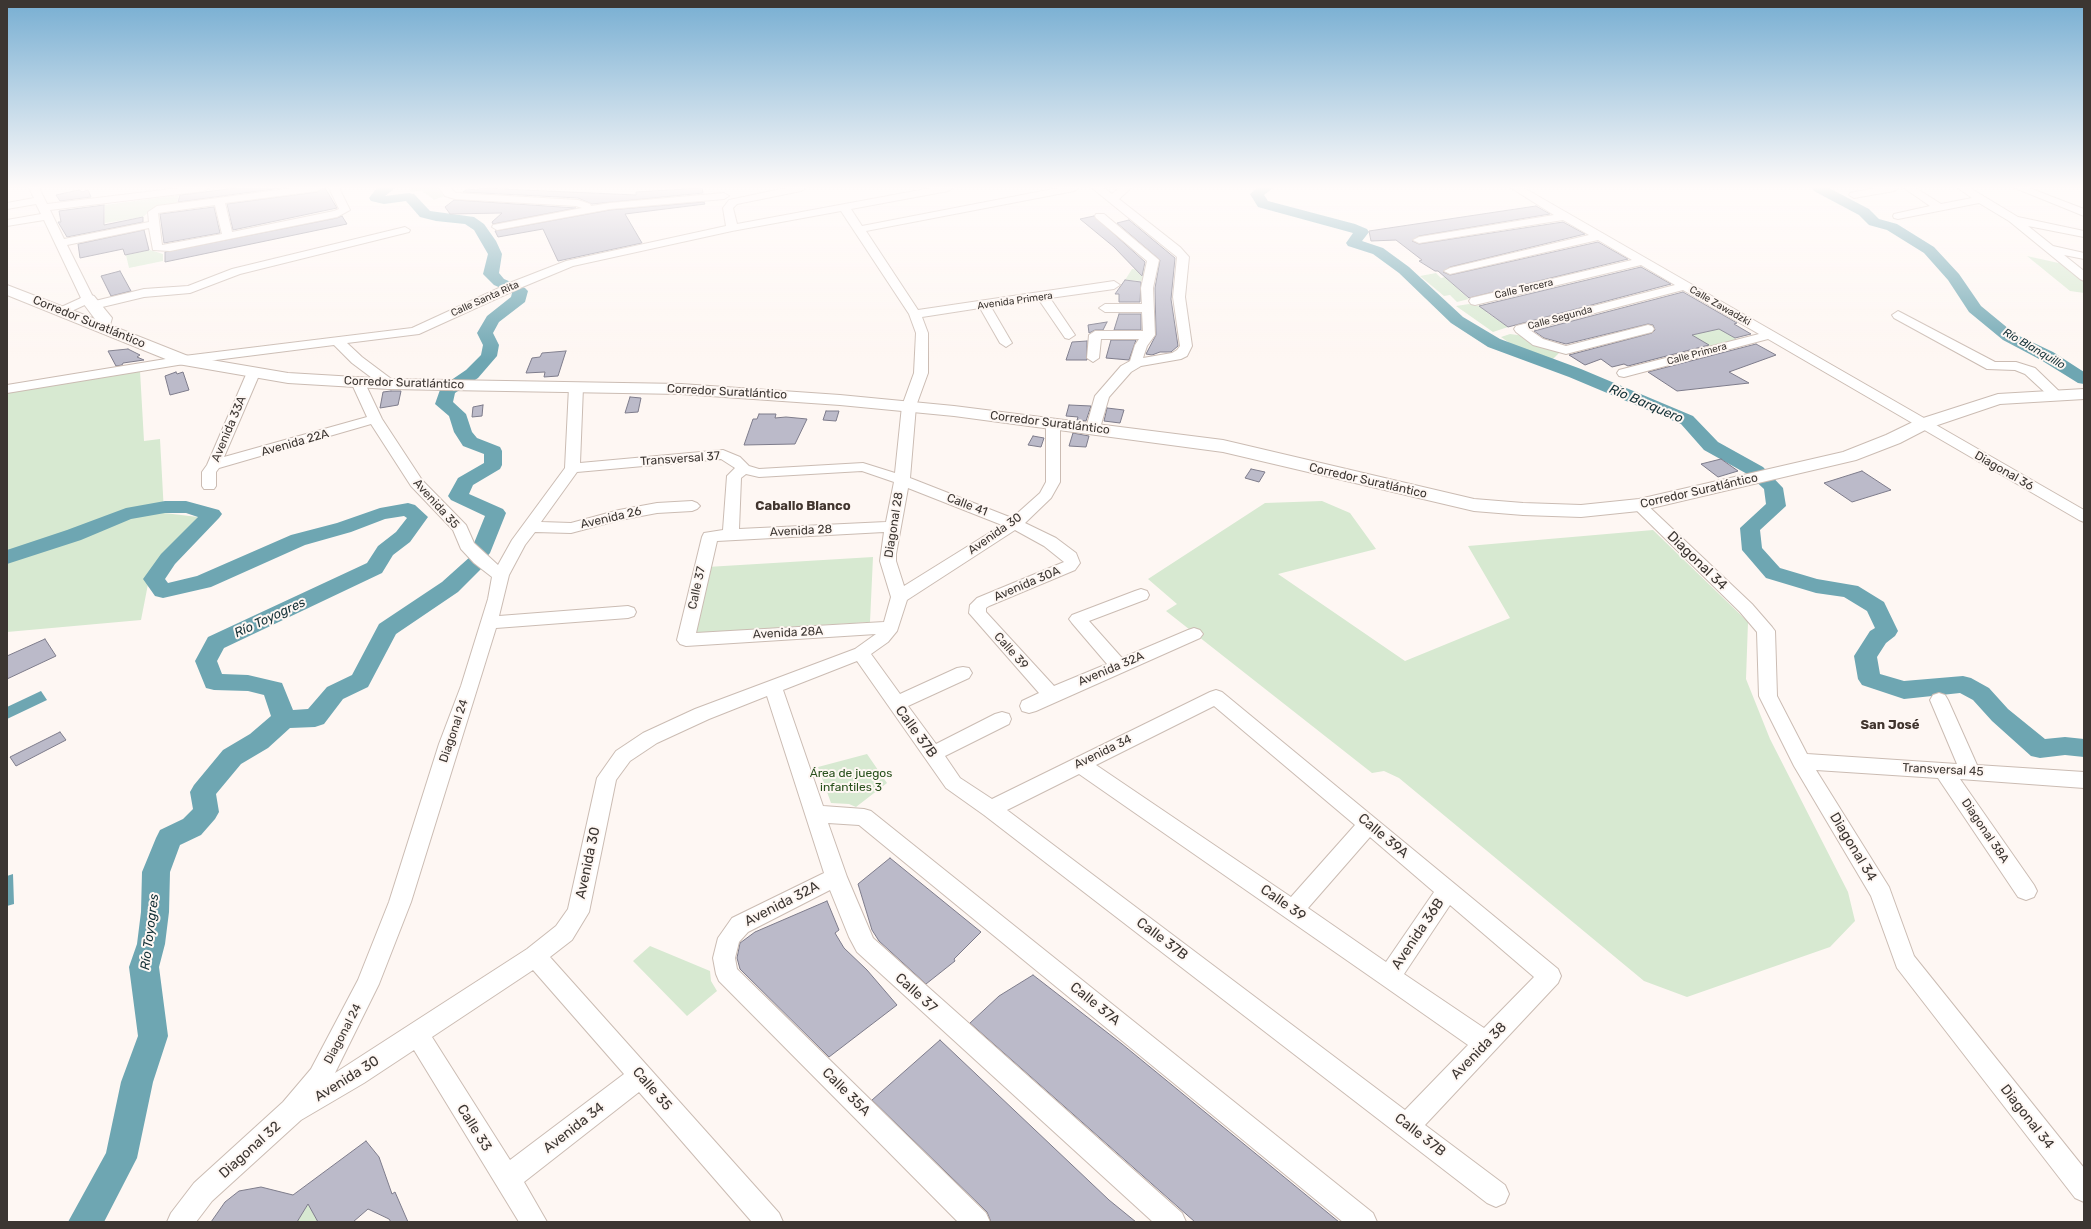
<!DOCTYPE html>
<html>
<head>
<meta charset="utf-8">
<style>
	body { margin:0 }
	#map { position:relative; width:2091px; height:1229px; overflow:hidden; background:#fef7f3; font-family:Rubik,sans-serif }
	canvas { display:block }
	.frame { position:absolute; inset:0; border:8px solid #3c3632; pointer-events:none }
</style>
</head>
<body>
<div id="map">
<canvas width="2091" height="1229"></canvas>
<div class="frame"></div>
</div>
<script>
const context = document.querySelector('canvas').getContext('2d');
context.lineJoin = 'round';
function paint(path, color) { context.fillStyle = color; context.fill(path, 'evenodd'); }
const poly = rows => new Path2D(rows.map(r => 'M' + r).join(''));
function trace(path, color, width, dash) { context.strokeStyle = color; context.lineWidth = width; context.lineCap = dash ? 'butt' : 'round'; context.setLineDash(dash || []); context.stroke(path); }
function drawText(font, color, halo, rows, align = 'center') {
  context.font = font + ' Rubik,sans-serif'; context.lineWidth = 4; context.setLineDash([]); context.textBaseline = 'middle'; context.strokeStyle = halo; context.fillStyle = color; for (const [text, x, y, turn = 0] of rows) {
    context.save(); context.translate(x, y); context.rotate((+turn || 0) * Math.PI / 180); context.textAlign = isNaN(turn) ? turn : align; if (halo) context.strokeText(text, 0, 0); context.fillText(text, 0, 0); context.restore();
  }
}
paint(poly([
	[412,188,436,188,444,196,434,200,421,190,411,192,410,190],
	[179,195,176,204,151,210,143,217,105,223,105,205],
	[150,250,163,254,163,261,129,268,126,255],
	[2027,256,2063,264,2084,281,2084,293,2070,291],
	[1132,269,1146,270,1143,281,1125,280],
	[1436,273,1441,278,1445,277,1469,299,1457,302,1450,295,1444,296,1420,276],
	[1469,304,1477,306,1486,304,1495,309,1486,312,1508,327,1493,332,1456,306],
	[1718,328,1738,340,1712,348,1692,335],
	[1510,334,1525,336,1560,352,1552,360,1511,344,1501,337],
	[140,371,144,441,160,439,164,513,198,517,157,563,149,579,141,620,7,632,7,392],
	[1322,501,1350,513,1376,549,1278,574,1405,661,1510,618,1468,546,1653,530,1748,622,1746,679,1770,739,1848,892,1855,921,1830,947,1687,997,1644,981,1399,778,1384,771,1372,773,1166,611,1177,604,1148,579,1265,503],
	[873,557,870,622,694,633,707,567],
	[867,754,887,783,856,807,849,804,831,803,818,767],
	[650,946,710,971,711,981,717,991,687,1016,633,961],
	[308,1204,318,1222,297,1222]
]), '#d7e9d1');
paint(poly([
	[41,691,47,700,7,719,7,707],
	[13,874,14,904,7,906,7,876]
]), '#6ea6b2');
paint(poly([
	[377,188,395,188,385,196,409,193,414,194,430,211,474,217,484,224,496,241,502,254,499,273,504,279,525,288,528,291,525,302,499,322,493,333,499,345,497,356,478,378,455,393,453,402,466,414,472,432,477,438,500,447,502,451,502,465,500,469,473,485,469,494,503,509,506,513,490,553,486,558,487,561,484,566,458,592,396,634,368,687,343,699,324,724,315,727,290,728,268,748,241,764,216,794,219,812,215,819,201,835,180,845,170,872,169,912,165,944,159,967,168,1036,153,1082,137,1158,104,1222,68,1222,106,1153,121,1082,138,1036,129,967,137,944,141,912,142,872,156,838,160,830,183,819,193,809,190,792,194,785,223,750,250,734,271,716,264,695,248,691,214,690,206,688,195,661,208,637,367,563,378,546,396,532,407,518,404,516,385,519,351,532,305,545,211,587,163,598,155,596,143,579,161,554,198,517,186,513,165,513,131,519,81,540,7,564,7,550,67,530,126,508,165,501,186,501,219,510,222,514,219,518,175,564,165,579,168,583,197,576,291,535,337,523,380,508,408,503,415,505,428,517,410,542,393,555,382,573,224,648,217,661,222,674,248,675,282,683,293,710,308,709,327,687,352,675,379,624,442,582,471,556,470,553,485,516,451,500,448,496,458,478,484,463,484,454,463,446,454,432,449,416,435,404,441,387,466,370,481,355,483,345,477,333,487,316,511,297,512,293,494,285,483,274,488,254,474,230,465,224,436,221,420,217,406,201,384,204,371,201,369,198,377,188],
	[1257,188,1273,188,1264,195,1268,201,1355,224,1367,229,1369,232,1362,241,1383,248,1409,267,1463,317,1500,339,1581,369,1693,416,1718,442,1763,467,1783,488,1786,506,1760,530,1762,548,1780,568,1817,579,1858,586,1884,602,1898,631,1895,636,1886,643,1877,657,1880,674,1904,681,1963,676,1971,678,1989,688,2008,709,2045,739,2065,737,2084,739,2084,757,2065,755,2040,758,2031,756,1992,721,1973,700,1960,693,1904,699,1862,685,1858,679,1854,656,1870,631,1875,628,1867,611,1844,597,1816,593,1766,578,1742,550,1740,528,1766,504,1764,489,1749,475,1704,450,1681,424,1569,377,1488,347,1451,323,1399,273,1373,254,1348,246,1346,243,1353,233,1258,207,1250,194,1257,188],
	[1812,188,1829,188,1869,209,1879,219,1897,224,1934,247,1959,274,1981,306,2015,334,2053,352,2084,372,2084,384,2078,383,2041,360,2003,340,1969,312,1948,280,1924,253,1887,230,1869,225,1859,215,1814,191,1812,188]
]), '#6ea6b2');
const building = poly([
	[237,188,281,188,178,202,180,195,237,188],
	[323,188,325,188,337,208,233,230,227,204,317,192,323,188],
	[480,188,636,195,636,192,702,188,703,193,592,204,578,198,463,192,467,189,478,190,480,188],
	[79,190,82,192,88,190,91,197,60,201,56,195,79,190],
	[454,200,455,200,576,208,493,224,492,222,502,213,450,214,445,207,454,200],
	[704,202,705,204,625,214,642,243,558,261,543,229,498,237,495,231,610,210,704,202],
	[104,205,104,225,143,217,143,222,67,237,58,222,61,222,59,211,104,205],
	[1536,206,1550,214,1419,236,1412,241,1419,244,1563,222,1585,234,1450,267,1443,272,1450,275,1598,242,1628,259,1469,298,1438,271,1435,271,1419,261,1422,260,1396,240,1371,241,1369,231,1536,206],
	[214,207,220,233,164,243,160,214,214,207],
	[342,216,347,224,165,262,165,252,337,218,342,216],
	[1094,216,1145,262,1142,276,1114,247,1080,219,1094,216],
	[1129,220,1175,258,1171,299,1178,346,1171,352,1160,352,1152,355,1146,354,1156,335,1155,288,1160,260,1117,223,1129,220],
	[144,230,149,250,125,255,123,249,80,258,78,244,144,230],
	[1641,267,1671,284,1508,327,1479,306,1641,267],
	[120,271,131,291,111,296,101,276,120,271],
	[1125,280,1141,282,1140,302,1119,302,1119,294,1115,294,1125,280],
	[1683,292,1737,323,1734,324,1751,334,1735,338,1719,329,1692,335,1709,345,1628,366,1624,364,1612,367,1601,359,1585,365,1569,355,1652,333,1655,330,1653,325,1648,324,1566,344,1544,338,1534,331,1683,292],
	[1119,314,1141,314,1141,330,1114,330,1119,314],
	[1107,322,1103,330,1095,330,1089,333,1088,325,1107,322],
	[1111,340,1136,340,1129,360,1106,358,1111,340],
	[1087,341,1087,360,1066,360,1072,342,1087,341],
	[1756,344,1776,355,1729,372,1749,383,1677,391,1648,372,1756,344],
	[128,349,140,355,137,357,144,360,123,363,122,365,116,366,108,351,128,349],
	[566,351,558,376,544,377,545,372,526,373,532,358,540,357,542,353,566,351],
	[176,372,177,374,183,372,189,390,170,395,165,376,176,372],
	[391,391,401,391,398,405,380,408,383,392,391,391],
	[630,397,641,398,638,412,625,413,630,397],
	[483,405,482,416,472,417,473,407,483,405],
	[1069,405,1091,406,1086,421,1077,420,1078,417,1066,416,1069,405],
	[1107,408,1124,410,1120,423,1104,421,1107,408],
	[826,411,839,411,836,421,823,420,826,411],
	[759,414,776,414,775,418,786,417,807,419,795,444,744,445,753,419,757,419,759,414],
	[1073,433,1089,436,1086,447,1069,446,1073,433],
	[1033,436,1044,438,1041,447,1028,445,1033,436],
	[1721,459,1738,471,1718,477,1701,464,1721,459],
	[1251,469,1265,472,1259,482,1245,478,1251,469],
	[1862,471,1891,490,1852,502,1824,483,1862,471],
	[45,639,56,656,7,679,7,656,45,639],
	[60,732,66,740,16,766,10,757,60,732],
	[890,858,981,932,954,959,955,961,926,984,879,941,872,930,858,884,890,858],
	[827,901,839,930,835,933,844,948,867,970,897,1005,829,1057,740,969,737,958,740,943,755,932,827,901],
	[1033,975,1122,1044,1339,1222,1195,1222,970,1023,999,996,1033,975],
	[940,1040,1109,1200,1136,1222,991,1222,987,1212,872,1100,940,1040],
	[366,1141,379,1157,392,1194,395,1192,408,1222,391,1222,389,1219,368,1209,353,1222,318,1222,308,1204,297,1222,211,1222,225,1202,239,1191,261,1187,293,1195,366,1141]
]);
paint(building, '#bbbac9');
trace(building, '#7e7c8b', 1);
const minor = poly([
	[29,188,39,188,47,204,179,188,209,188,204,191,50,210,64,239,149,222,148,212,157,206,293,188,322,188,317,191,225,203,232,232,334,211,339,209,329,188,339,188,350,210,337,217,170,251,153,250,149,228,67,245,94,299,91,302,144,289,188,286,232,269,405,227,410,230,409,232,240,274,190,293,144,297,94,309,90,308,88,305,89,303,63,315,57,311,59,308,81,298,44,220,7,226,7,220,41,214,36,204,7,209,7,203,34,198,29,188],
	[215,205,222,234,162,245,158,213,215,205],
	[439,188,450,188,456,193,578,200,590,204,591,206,610,203,724,193,729,196,724,199,610,209,497,230,492,227,493,225,582,208,576,206,455,199,445,196,439,188],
	[786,188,806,188,801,191,737,204,733,208,737,224,931,188,953,188,948,191,851,209,862,226,1058,188,1079,188,1074,191,866,231,918,310,1114,281,1120,285,1114,289,1050,298,1075,335,1069,339,1065,338,1039,300,991,307,1012,343,1006,347,1000,343,980,308,922,317,928,333,928,373,916,406,910,478,1012,518,1040,493,1046,482,1046,423,1048,420,1058,420,1060,423,1060,482,1051,498,1025,523,1056,538,1076,553,1080,563,1075,570,989,606,986,608,986,612,1054,686,1107,664,1072,623,1069,619,1072,615,1135,591,1141,589,1147,591,1149,595,1147,599,1089,621,1122,658,1188,630,1194,628,1200,630,1203,634,1200,638,1036,711,1029,713,1022,711,1020,706,1022,701,1039,693,969,613,970,605,977,598,1064,562,1044,546,1015,530,907,600,897,631,888,642,871,654,900,694,957,668,963,667,969,668,972,673,969,678,908,706,936,744,995,714,1002,712,1009,714,1011,719,1009,724,945,756,960,778,992,799,1210,692,1216,690,1222,692,1558,969,1561,976,1558,983,1425,1125,1505,1185,1509,1194,1505,1203,1496,1207,1487,1203,984,815,946,788,857,661,783,690,823,806,864,809,871,811,1373,1213,1377,1222,1343,1222,859,825,828,823,847,877,873,938,1182,1213,1186,1222,1153,1222,857,952,849,937,830,890,748,932,739,942,735,958,737,969,986,1213,990,1222,958,1222,719,981,716,974,713,958,718,938,732,918,824,873,767,696,709,719,657,743,630,761,616,780,589,912,572,940,550,957,779,1213,783,1222,752,1222,639,1092,524,1182,547,1222,519,1222,414,1050,364,1083,301,1120,212,1201,196,1222,167,1222,171,1213,194,1183,283,1102,311,1069,358,980,389,902,439,744,461,686,488,599,492,577,474,563,461,549,453,530,411,486,371,424,219,468,216,472,216,486,214,489,204,489,202,486,202,472,207,465,248,370,253,369,260,373,224,457,367,417,351,382,358,378,363,379,382,419,422,480,466,525,474,543,498,565,512,540,565,468,569,387,571,384,576,383,583,387,580,463,723,450,740,457,749,466,759,469,863,463,895,473,902,406,914,373,916,333,909,314,841,211,732,231,573,266,520,288,419,334,347,343,362,357,394,381,396,384,389,388,384,387,352,363,334,345,184,364,7,393,7,385,184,356,412,328,512,282,566,261,726,226,723,208,729,200,786,188],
	[721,459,735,468,727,476,723,530,704,533,702,537,677,640,680,644,686,646,876,634,855,649,695,709,643,733,616,751,597,778,568,909,556,926,527,949,335,1073,379,984,411,902,496,628,628,618,634,616,636,612,634,608,628,606,499,616,509,575,525,545,535,532,571,533,620,520,657,513,692,511,697,509,700,506,697,503,692,501,657,503,619,510,571,523,541,522,577,472,721,459],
	[862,471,894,482,886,522,739,529,741,478,746,474,759,477,862,471],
	[908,488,1002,525,904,586,896,561,896,554,908,488],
	[884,532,880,561,891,597,884,622,696,633,717,541,884,532],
	[1214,706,1355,825,1291,897,1096,765,1214,706],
	[1079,774,1381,984,1468,1045,1405,1110,1007,810,1079,774],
	[1370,837,1434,892,1386,962,1308,908,1370,837],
	[1450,905,1534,977,1484,1028,1404,974,1450,905],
	[533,970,624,1074,510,1160,432,1037,533,970],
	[1092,188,1104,188,1112,194,1119,188,1131,188,1119,199,1180,247,1189,257,1185,297,1192,346,1187,356,1181,359,1141,366,1131,372,1109,397,1100,428,1098,431,1093,432,1088,431,1086,428,1095,396,1121,366,1130,361,1135,345,1139,339,1101,339,1099,358,1093,362,1087,358,1089,335,1095,331,1143,331,1142,312,1105,312,1099,308,1105,304,1142,304,1141,288,1147,261,1096,218,1095,216,1096,214,1104,214,1159,260,1153,288,1155,335,1147,346,1143,358,1172,353,1177,350,1180,346,1173,297,1177,257,1092,188],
	[1511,188,1524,188,2084,510,2084,522,2079,520,1768,339,1624,377,1619,376,1617,373,1619,370,1759,334,1683,290,1530,330,1543,339,1566,346,1648,325,1652,326,1654,329,1652,332,1566,354,1533,345,1516,332,1514,329,1516,326,1675,285,1641,265,1475,305,1471,304,1469,301,1471,298,1632,260,1598,240,1450,274,1444,271,1450,268,1589,235,1563,220,1419,243,1413,240,1419,237,1554,215,1511,188],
	[1876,188,1899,188,1894,191,1854,198,1849,195,1850,193,1876,188],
	[1904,188,1916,188,1941,204,1972,198,1958,188,1970,188,2018,217,2084,231,2084,237,2028,226,2053,246,2084,253,2084,259,2064,255,2084,271,2084,281,2080,279,2009,221,1979,203,1898,219,1894,218,1893,216,1894,214,1930,206,1904,188],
	[2015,188,2029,188,2084,209,2084,216,2015,188],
	[1898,311,1995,362,2016,362,2035,368,2063,395,2061,398,2051,398,2025,374,2015,370,1987,369,1894,318,1892,315,1898,311],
	[1639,500,1644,502,1752,604,1772,627,1775,631,1777,696,1807,754,1957,764,1930,700,1933,695,1939,693,1945,695,1948,700,1977,765,2084,772,2084,788,1960,779,2034,885,2037,891,2034,897,2026,900,2018,897,1938,778,1816,770,1889,887,1914,956,2084,1168,2084,1202,2075,1198,1897,968,1871,896,1794,766,1759,696,1757,632,1740,612,1634,508,1631,505,1634,502,1639,500]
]);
const major = poly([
	[7,285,95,319,80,299,82,296,88,294,94,296,112,318,110,325,188,356,288,373,389,379,681,384,840,395,954,406,1223,440,1474,499,1523,503,1581,505,1639,499,1843,452,1886,435,1917,420,1998,394,2084,389,2084,399,2000,404,1929,428,1900,443,1856,460,1639,511,1581,517,1523,515,1474,511,1223,452,954,416,840,405,681,394,389,389,288,383,178,364,7,295,7,285]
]);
trace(minor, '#cbbcb3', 2);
trace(major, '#cbbcb3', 2);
paint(minor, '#fff');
paint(major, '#fff');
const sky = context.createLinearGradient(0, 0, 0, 360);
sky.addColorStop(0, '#77aed2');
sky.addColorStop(0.52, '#fffbfa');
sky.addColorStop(1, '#fffbfa00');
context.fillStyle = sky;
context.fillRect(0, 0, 2091, 360);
drawText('10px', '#3c3632', '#fef7f3', [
	["Calle Tercera",1524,289,-13],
	["Calle Santa Rita",485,299,-24],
	["Avenida Primera",1015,301,-8],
	["Calle Zawadzki",1720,306,30],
	["Calle Segunda",1560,318,-15],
	["Calle Primera",1697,354,-15]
]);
drawText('italic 11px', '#133036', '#fef7f3', [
	["Río Blanquillo",2034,349,30]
]);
drawText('12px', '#3c3632', '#fef7f3', [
	["Corredor Suratlántico",89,322,22],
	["Corredor Suratlántico",404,383,2],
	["Corredor Suratlántico",727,392,3],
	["Corredor Suratlántico",1050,423,7],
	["Avenida 33A",229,429,-67],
	["Avenida 22A",295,443,-16],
	["Transversal 37",680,459,-4],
	["Diagonal 36",2004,471,30],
	["Corredor Suratlántico",1368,481,13],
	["Corredor Suratlántico",1699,491,-13],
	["Avenida 35",436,504,48],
	["Calle 41",967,505,21],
	["Avenida 26",611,518,-13],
	["Diagonal 28",894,525,-81],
	["Avenida 28",801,531,-3],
	["Avenida 30",995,534,-35],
	["Avenida 30A",1027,584,-23],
	["Calle 37",697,588,-78],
	["Avenida 28A",788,633,-3],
	["Calle 39",1011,651,48],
	["Avenida 32A",1111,669,-23],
	["Diagonal 24",454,731,-71],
	["Avenida 34",1103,752,-26],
	["Transversal 45",1943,770,3],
	["Diagonal 38A",1985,831,56],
	["Diagonal 24",343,1034,-62]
]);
drawText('12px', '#28501c', '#fef7f3', [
	["Área de juegos",851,774],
	["infantiles 3",851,788]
]);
drawText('italic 13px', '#133036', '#fef7f3', [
	["Río Barquero",1646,404,23],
	["Río Toyogres",270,618,-25],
	["Río Toyogres",150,932,-83]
]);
drawText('bold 13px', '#41352e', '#fef7f3', [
	["Caballo Blanco",803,506],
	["San José",1890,725]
]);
drawText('14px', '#3c3632', '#fef7f3', [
	["Diagonal 34",1697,561,44],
	["Calle 37B",916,732,54],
	["Calle 39A",1383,836,40],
	["Diagonal 34",1853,847,59],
	["Avenida 30",588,863,-78],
	["Calle 39",1283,903,35],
	["Avenida 32A",782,904,-27],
	["Avenida 36B",1418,934,-56],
	["Calle 37B",1162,939,37],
	["Calle 37",916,993,42],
	["Calle 37A",1095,1004,39],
	["Avenida 38",1479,1051,-46],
	["Avenida 30",347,1079,-32],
	["Calle 35",652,1089,49],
	["Calle 35A",846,1092,45],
	["Diagonal 34",2027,1117,52],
	["Calle 33",474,1128,58],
	["Avenida 34",574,1128,-38],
	["Calle 37B",1420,1135,38],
	["Diagonal 32",250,1150,-42]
]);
</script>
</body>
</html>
